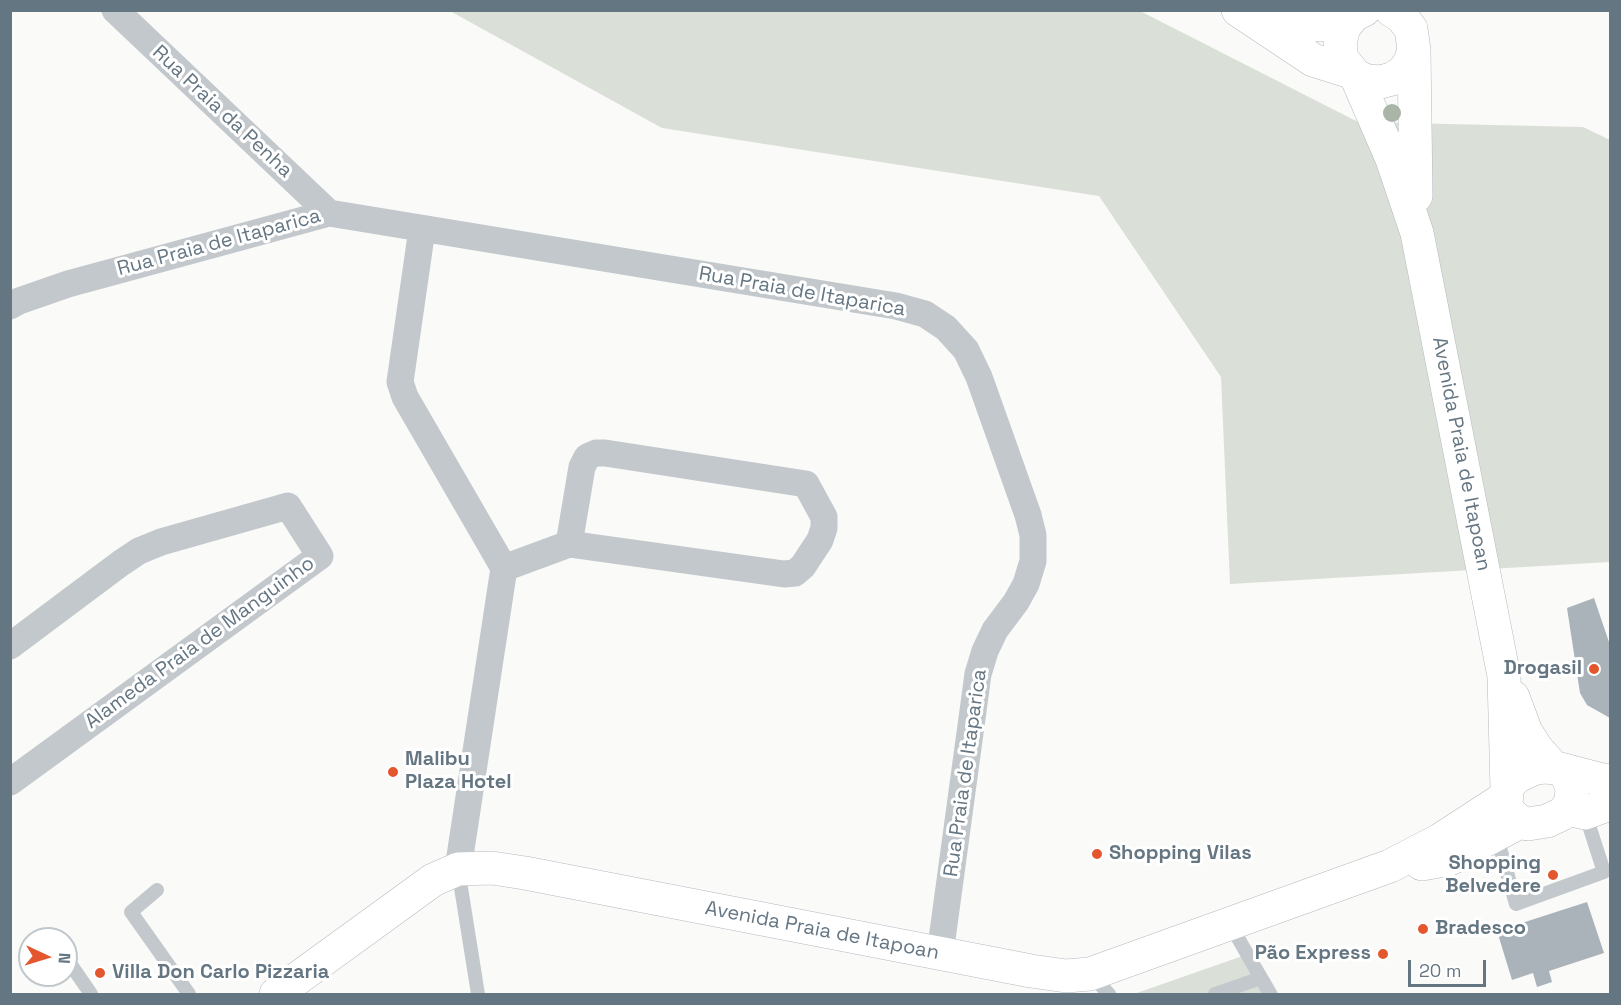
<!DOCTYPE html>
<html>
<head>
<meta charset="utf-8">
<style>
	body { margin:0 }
	#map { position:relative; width:1621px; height:1005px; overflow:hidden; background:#fafaf8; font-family:"Space Grotesk",sans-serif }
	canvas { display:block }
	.frame { position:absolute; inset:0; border:12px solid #657683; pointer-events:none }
	.north { position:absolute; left:18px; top:927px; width:60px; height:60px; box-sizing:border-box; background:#fff; border:2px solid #c1c8cd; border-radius:50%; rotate:94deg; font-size:16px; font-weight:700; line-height:24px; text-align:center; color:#657683 }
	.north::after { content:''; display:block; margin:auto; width:21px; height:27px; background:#e4572e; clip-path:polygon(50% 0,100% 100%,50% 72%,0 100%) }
	.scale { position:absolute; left:1408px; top:960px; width:78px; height:27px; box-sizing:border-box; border:3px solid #657683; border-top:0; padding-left:8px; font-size:18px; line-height:21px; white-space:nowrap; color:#657683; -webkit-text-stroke:4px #fff; paint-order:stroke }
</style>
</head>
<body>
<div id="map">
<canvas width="1621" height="1005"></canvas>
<div class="frame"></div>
<div class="north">N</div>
<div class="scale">20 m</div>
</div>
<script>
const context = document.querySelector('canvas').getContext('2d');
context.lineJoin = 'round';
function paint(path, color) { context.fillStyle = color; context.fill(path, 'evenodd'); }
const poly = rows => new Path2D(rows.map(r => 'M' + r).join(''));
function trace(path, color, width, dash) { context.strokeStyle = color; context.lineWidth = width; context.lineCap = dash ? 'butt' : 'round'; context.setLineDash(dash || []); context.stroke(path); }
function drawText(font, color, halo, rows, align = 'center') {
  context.font = font + ' "Space Grotesk",sans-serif'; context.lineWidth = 6; context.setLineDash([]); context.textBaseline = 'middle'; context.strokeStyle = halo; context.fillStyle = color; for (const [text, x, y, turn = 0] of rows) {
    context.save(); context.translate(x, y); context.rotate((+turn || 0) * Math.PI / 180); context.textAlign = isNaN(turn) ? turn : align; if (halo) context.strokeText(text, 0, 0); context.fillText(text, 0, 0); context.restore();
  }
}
paint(poly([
	[450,11,1140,11,1358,122,1583,127,1610,140,1610,562,1230,584,1221,377,1099,196,662,128],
	[1254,952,1279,994,1134,994]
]), '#dadfd7');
paint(poly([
	[1594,598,1610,645,1610,718,1587,705,1580,693,1567,608],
	[1587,902,1604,953,1549,971,1552,982,1537,987,1533,973,1512,980,1497,931]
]), '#aab3b9');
const secondary = poly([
	[1238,10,1313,60,1351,72],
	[1364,10,1354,15,1344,27,1340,43,1342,59,1356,76,1367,81,1380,82,1392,79,1403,72,1410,62,1414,50,1411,29,1402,17,1391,10],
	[1254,14,1300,24,1313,25,1329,24,1354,15],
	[1414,50,1416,196],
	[1356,76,1392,159,1417,233,1504,676,1507,790],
	[1513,697,1526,732,1537,749,1554,768],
	[1545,767,1560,769,1566,774,1572,787,1571,803,1562,814,1547,821,1528,824,1520,822,1509,812,1506,805,1507,790,1510,783,1518,776,1535,768,1545,767],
	[1560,769,1602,780,1610,780],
	[1567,809,1585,813,1610,804],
	[1422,864,1450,859,1520,822],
	[276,994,433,880,458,869,492,868,525,873,1031,971,1066,976,1090,974,1390,866,1440,840,1506,797]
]);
trace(secondary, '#b3babf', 34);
trace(poly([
	[1496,834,1516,904,1604,872,1585,813],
	[458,869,478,994],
	[157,890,131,912,189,994],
	[1230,924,1270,994],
	[69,962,91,994],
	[1090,974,1109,994],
	[1215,994,1261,978]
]), '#c3c8cc', 14);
trace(poly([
	[115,10,329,213],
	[422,229,400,382,405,397,504,568,458,869],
	[10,306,19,301,68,284,329,213,896,306,925,314,946,328,966,350,979,377,1028,515,1033,535,1033,561,1026,584,1016,602,995,630,985,651,978,674,940,954],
	[504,568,569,544,784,574,795,573,803,566,820,540,824,528,824,517,806,484,605,453,596,453,587,457,582,467,569,544],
	[10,646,121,563,139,551,161,542,288,506,320,556,10,782]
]), '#c3c8cc', 27);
trace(secondary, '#fff', 33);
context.fillStyle = '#aab4a7';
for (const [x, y] of [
	[1392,113]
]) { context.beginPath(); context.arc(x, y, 9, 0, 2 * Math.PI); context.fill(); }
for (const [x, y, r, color] of [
	[1594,669,6,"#e4572e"],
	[393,772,6,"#e4572e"],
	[1097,854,6,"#e4572e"],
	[1553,875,6,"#e4572e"],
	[1423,929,6,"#e4572e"],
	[1383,954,6,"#e4572e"],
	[100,973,6,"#e4572e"]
]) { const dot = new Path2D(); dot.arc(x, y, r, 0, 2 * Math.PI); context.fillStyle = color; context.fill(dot); trace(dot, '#fff', 2); }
drawText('20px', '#657683', '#fff', [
	["Rua Praia da Penha",222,112,43],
	["Rua Praia de Itaparica",219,243,-15],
	["Rua Praia de Itaparica",802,292,10],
	["Avenida Praia de Itapoan",1461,454,79],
	["Alameda Praia de Manguinho",200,643,-36],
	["Rua Praia de Itaparica",966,773,-82],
	["Avenida Praia de Itapoan",822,931,11]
]);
drawText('bold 20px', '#657683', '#fff', [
	["Drogasil",1582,669,"right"],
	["Malibu",405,760],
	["Plaza Hotel",405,783],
	["Shopping Vilas",1109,854],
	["Shopping",1541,864,"right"],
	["Belvedere",1541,887,"right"],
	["Bradesco",1435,929],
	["Pão Express",1371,954,"right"],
	["Villa Don Carlo Pizzaria",112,973]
], 'left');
</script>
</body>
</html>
